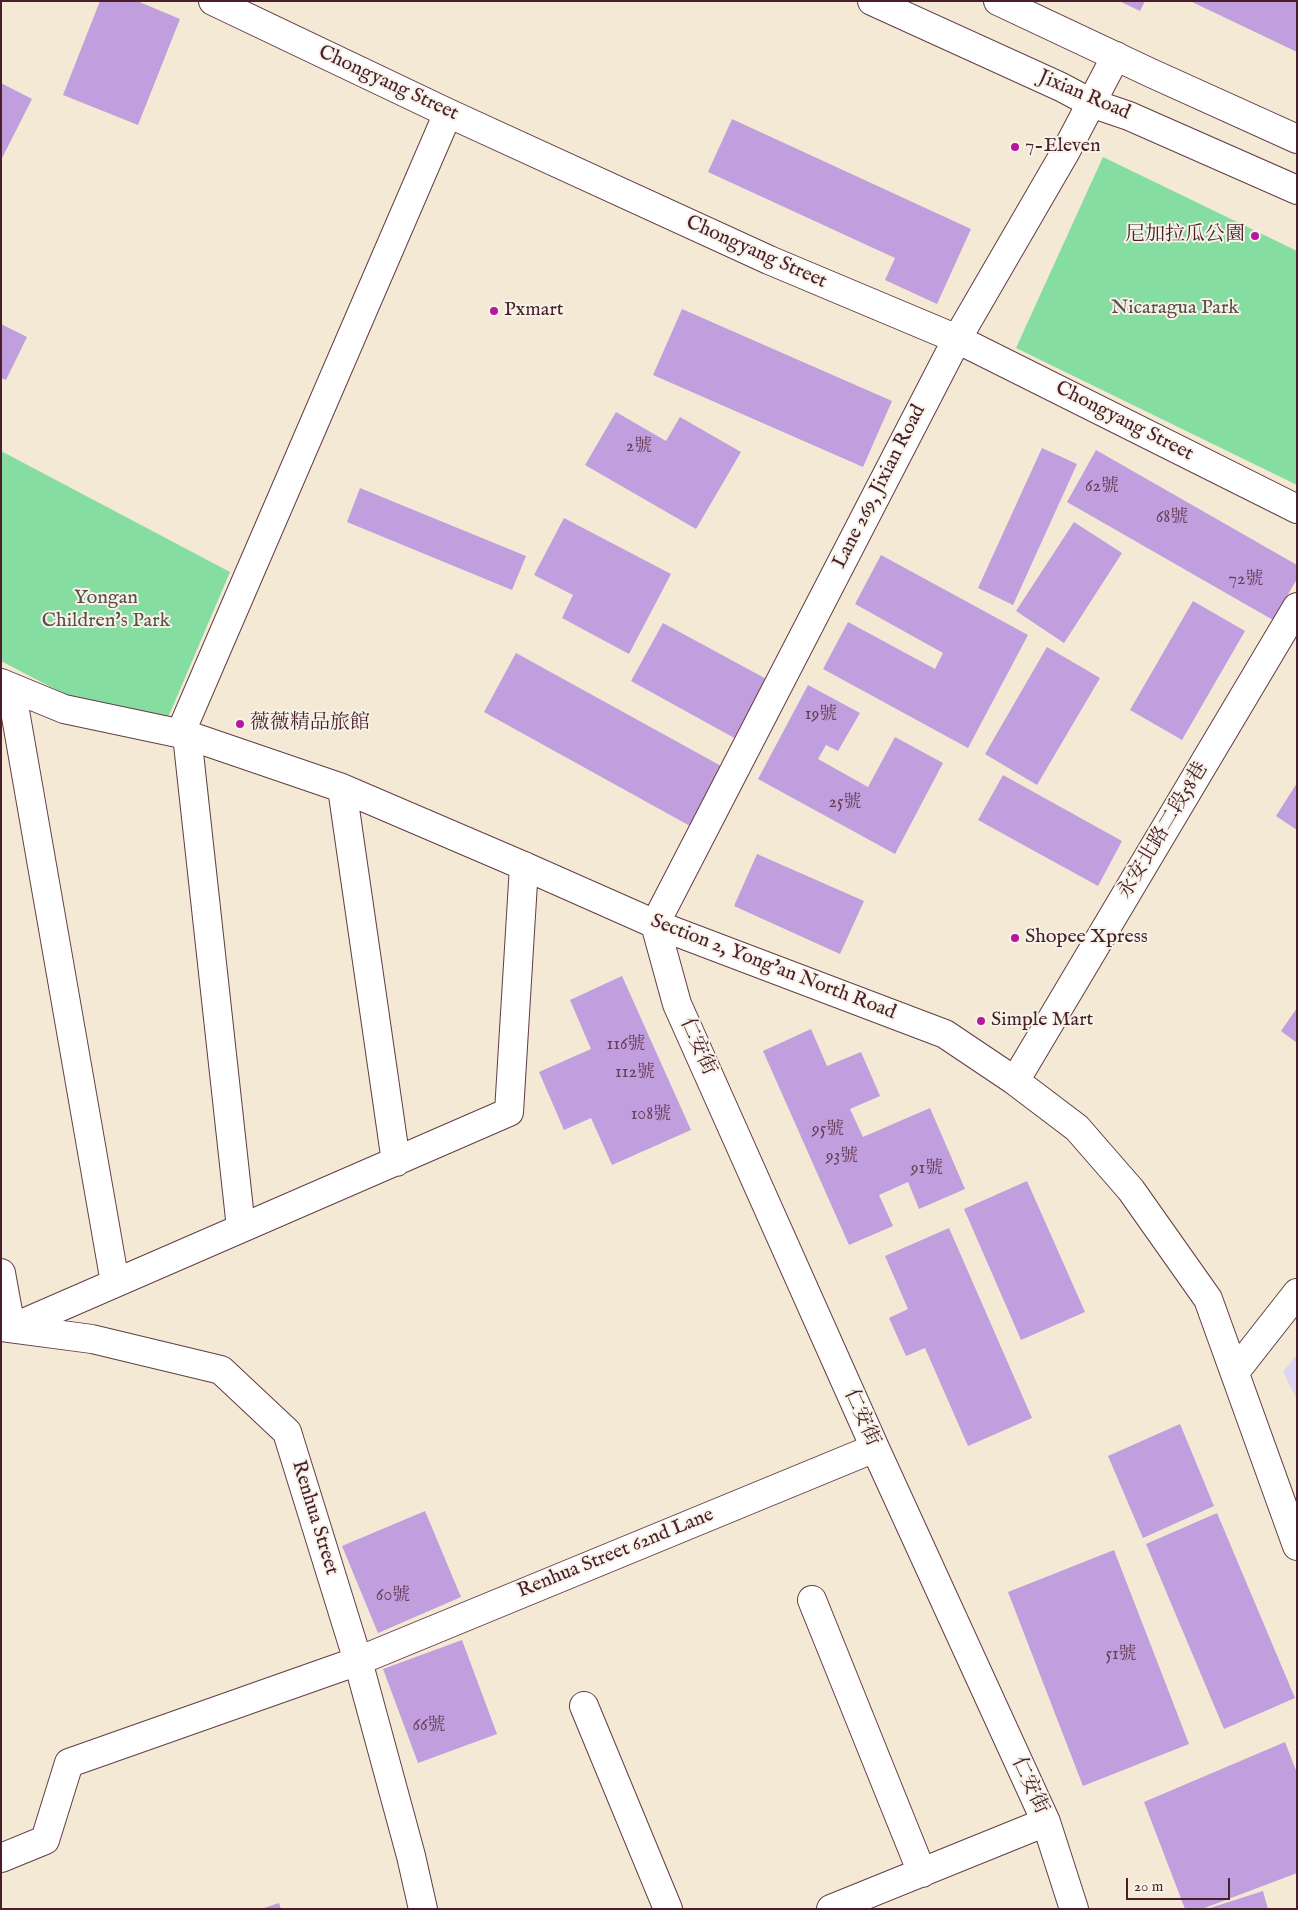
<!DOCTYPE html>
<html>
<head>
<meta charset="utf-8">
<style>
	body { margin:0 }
	#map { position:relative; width:1298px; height:1910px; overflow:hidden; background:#f3e9d4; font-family:"IM FELL English",serif }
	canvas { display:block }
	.frame { position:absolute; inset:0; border:2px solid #4a1f2b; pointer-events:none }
	.scale { position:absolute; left:1126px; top:1878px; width:104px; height:22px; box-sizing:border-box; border:2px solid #4a1f2b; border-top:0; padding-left:6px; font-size:15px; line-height:18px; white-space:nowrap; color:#4a1f2b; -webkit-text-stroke:4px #f7f3e8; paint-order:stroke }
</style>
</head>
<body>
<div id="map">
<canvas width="1298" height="1910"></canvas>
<div class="frame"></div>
<div class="scale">20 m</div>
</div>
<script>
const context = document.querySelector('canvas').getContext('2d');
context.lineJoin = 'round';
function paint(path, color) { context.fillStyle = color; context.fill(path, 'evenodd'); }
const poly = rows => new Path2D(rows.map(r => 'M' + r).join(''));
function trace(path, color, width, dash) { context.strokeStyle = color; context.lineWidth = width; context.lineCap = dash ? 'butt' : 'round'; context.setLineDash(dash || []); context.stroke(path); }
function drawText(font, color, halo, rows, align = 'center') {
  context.font = font + ' "IM FELL English","Noto Serif TC",serif'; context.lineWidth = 4; context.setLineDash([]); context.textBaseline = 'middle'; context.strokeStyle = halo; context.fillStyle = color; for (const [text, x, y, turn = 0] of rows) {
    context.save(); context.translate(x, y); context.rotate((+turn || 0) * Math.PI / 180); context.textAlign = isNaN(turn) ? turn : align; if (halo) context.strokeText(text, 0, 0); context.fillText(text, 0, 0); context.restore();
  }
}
paint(poly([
	[1297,1354,1297,1399,1283,1372]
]), '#ded5f5');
paint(poly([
	[1103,157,1297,251,1297,485,1016,348],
	[1,451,230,572,167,720,131,729,1,661]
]), '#85dda2');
paint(poly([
	[100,1,137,1,180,19,138,125,63,95],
	[1119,1,1145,1,1140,11],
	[1190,1,1297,1,1297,52],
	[1,83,32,99,1,160],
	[732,119,971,229,937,304,885,280,895,258,708,172],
	[682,309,892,401,863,467,653,375],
	[1,324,27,337,6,380,1,378],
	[616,412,666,441,680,417,741,452,696,529,585,465],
	[1042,448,1077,464,1013,605,978,588],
	[1096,450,1297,565,1297,579,1273,620,1067,502],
	[360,488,526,556,512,590,347,522],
	[564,518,671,574,629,654,562,618,573,595,534,575],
	[1074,522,1122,553,1064,643,1016,611],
	[881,555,1028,635,968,748,823,669,848,622,935,669,943,653,855,604],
	[1193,601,1245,631,1182,740,1130,710],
	[663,623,770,681,738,740,631,681],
	[1047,647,1100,678,1037,785,985,754],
	[516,653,723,767,690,826,484,712],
	[808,685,860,713,838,751,826,745,818,759,868,787,895,737,943,763,895,854,758,779],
	[1003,775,1122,841,1098,886,978,820],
	[1297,783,1297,830,1276,816],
	[757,854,864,901,840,954,734,906],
	[622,976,691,1130,612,1165,591,1118,564,1130,539,1072,591,1049,570,1000],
	[1297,1008,1297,1043,1281,1031],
	[811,1029,827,1066,861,1052,880,1096,850,1109,863,1137,930,1108,965,1189,919,1209,908,1182,879,1195,893,1226,849,1245,763,1051],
	[1027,1181,1085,1312,1021,1340,964,1209],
	[949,1228,1032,1418,968,1446,925,1348,906,1356,889,1318,908,1309,885,1256],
	[1180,1424,1214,1506,1143,1538,1108,1456],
	[425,1511,461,1597,378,1633,342,1546],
	[1217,1513,1295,1698,1224,1729,1146,1544],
	[1114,1550,1189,1744,1083,1786,1008,1592],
	[462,1640,497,1734,418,1763,383,1669],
	[1285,1742,1297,1773,1297,1873,1202,1909,1185,1909,1144,1802],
	[1263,1891,1268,1909,1210,1909,1210,1908],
	[279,1903,281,1909,264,1909,264,1908]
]), '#c19fde');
const minor = poly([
	[213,1,448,113,769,260,957,339,1297,509],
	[1,683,64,709,187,735,342,788,524,866,655,924,945,1034,1015,1081,1077,1128,1131,1190,1208,1299,1297,1546],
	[11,688,115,1283],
	[180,734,448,113],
	[187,735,241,1228],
	[342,788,396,1162],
	[1015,1081,1297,607],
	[1,1273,11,1328],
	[1,1327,92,1339,221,1370,287,1432,358,1661,411,1856,423,1909],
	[12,1328,509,1112,524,866],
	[1235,1372,1297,1293],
	[812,1600,922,1873],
	[584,1706,668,1909],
	[1,1858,45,1840,69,1763,358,1661,875,1448],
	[831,1909,1046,1822],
	[1074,1909,1046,1822,875,1448,677,1004,655,924,957,339,1066,151,1116,56]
]);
const major = poly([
	[872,1,1061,87,1091,103,1129,116,1297,190],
	[998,1,1151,73,1297,139]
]);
trace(minor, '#633d44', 30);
trace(major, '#633d44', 30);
trace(minor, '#fff', 28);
trace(major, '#fff', 28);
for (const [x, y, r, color] of [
	[1015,147,5,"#b5179e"],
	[1255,236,5,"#b5179e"],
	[494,311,5,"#b5179e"],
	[240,724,5,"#b5179e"],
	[1015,938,5,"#b5179e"],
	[981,1021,5,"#b5179e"]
]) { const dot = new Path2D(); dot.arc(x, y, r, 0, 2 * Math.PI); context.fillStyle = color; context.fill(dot); trace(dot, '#f7f3e8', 2); }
drawText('18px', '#683f58', null, [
	["2號",639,447],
	["62號",1102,487],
	["68號",1172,518],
	["72號",1246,580],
	["19號",821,715],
	["25號",845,803],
	["116號",626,1045],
	["112號",635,1073],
	["108號",651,1115],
	["95號",828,1130],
	["93號",842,1157],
	["91號",927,1169],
	["60號",393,1596],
	["51號",1121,1655],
	["66號",429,1726]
]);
drawText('20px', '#4a1f2b', '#f7f3e8', [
	["Chongyang Street",388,84,25],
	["Jixian Road",1084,96,23],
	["Chongyang Street",756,253,24],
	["Chongyang Street",1124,422,27],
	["Lane 269, Jixian Road",880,487,-63],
	["永安北路二段58巷",1164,831,-59],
	["Section 2, Yong'an North Road",773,968,21],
	["仁安街",697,1047,66],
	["仁安街",861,1418,66],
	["Renhua Street",314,1518,73],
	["Renhua Street 62nd Lane",616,1554,-22],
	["仁安街",1029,1786,65]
]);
drawText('20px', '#4a1f2b', '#f7f3e8', [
	["7-Eleven",1025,147],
	["尼加拉瓜公園",1245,236,"right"],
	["Pxmart",504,311],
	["薇薇精品旅館",250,724],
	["Shopee Xpress",1025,938],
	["Simple Mart",991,1021]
], 'left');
drawText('20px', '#594e49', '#f7f3e8', [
	["Nicaragua Park",1175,309],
	["Yongan",106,599],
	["Children's Park",106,622]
]);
</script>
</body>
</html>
